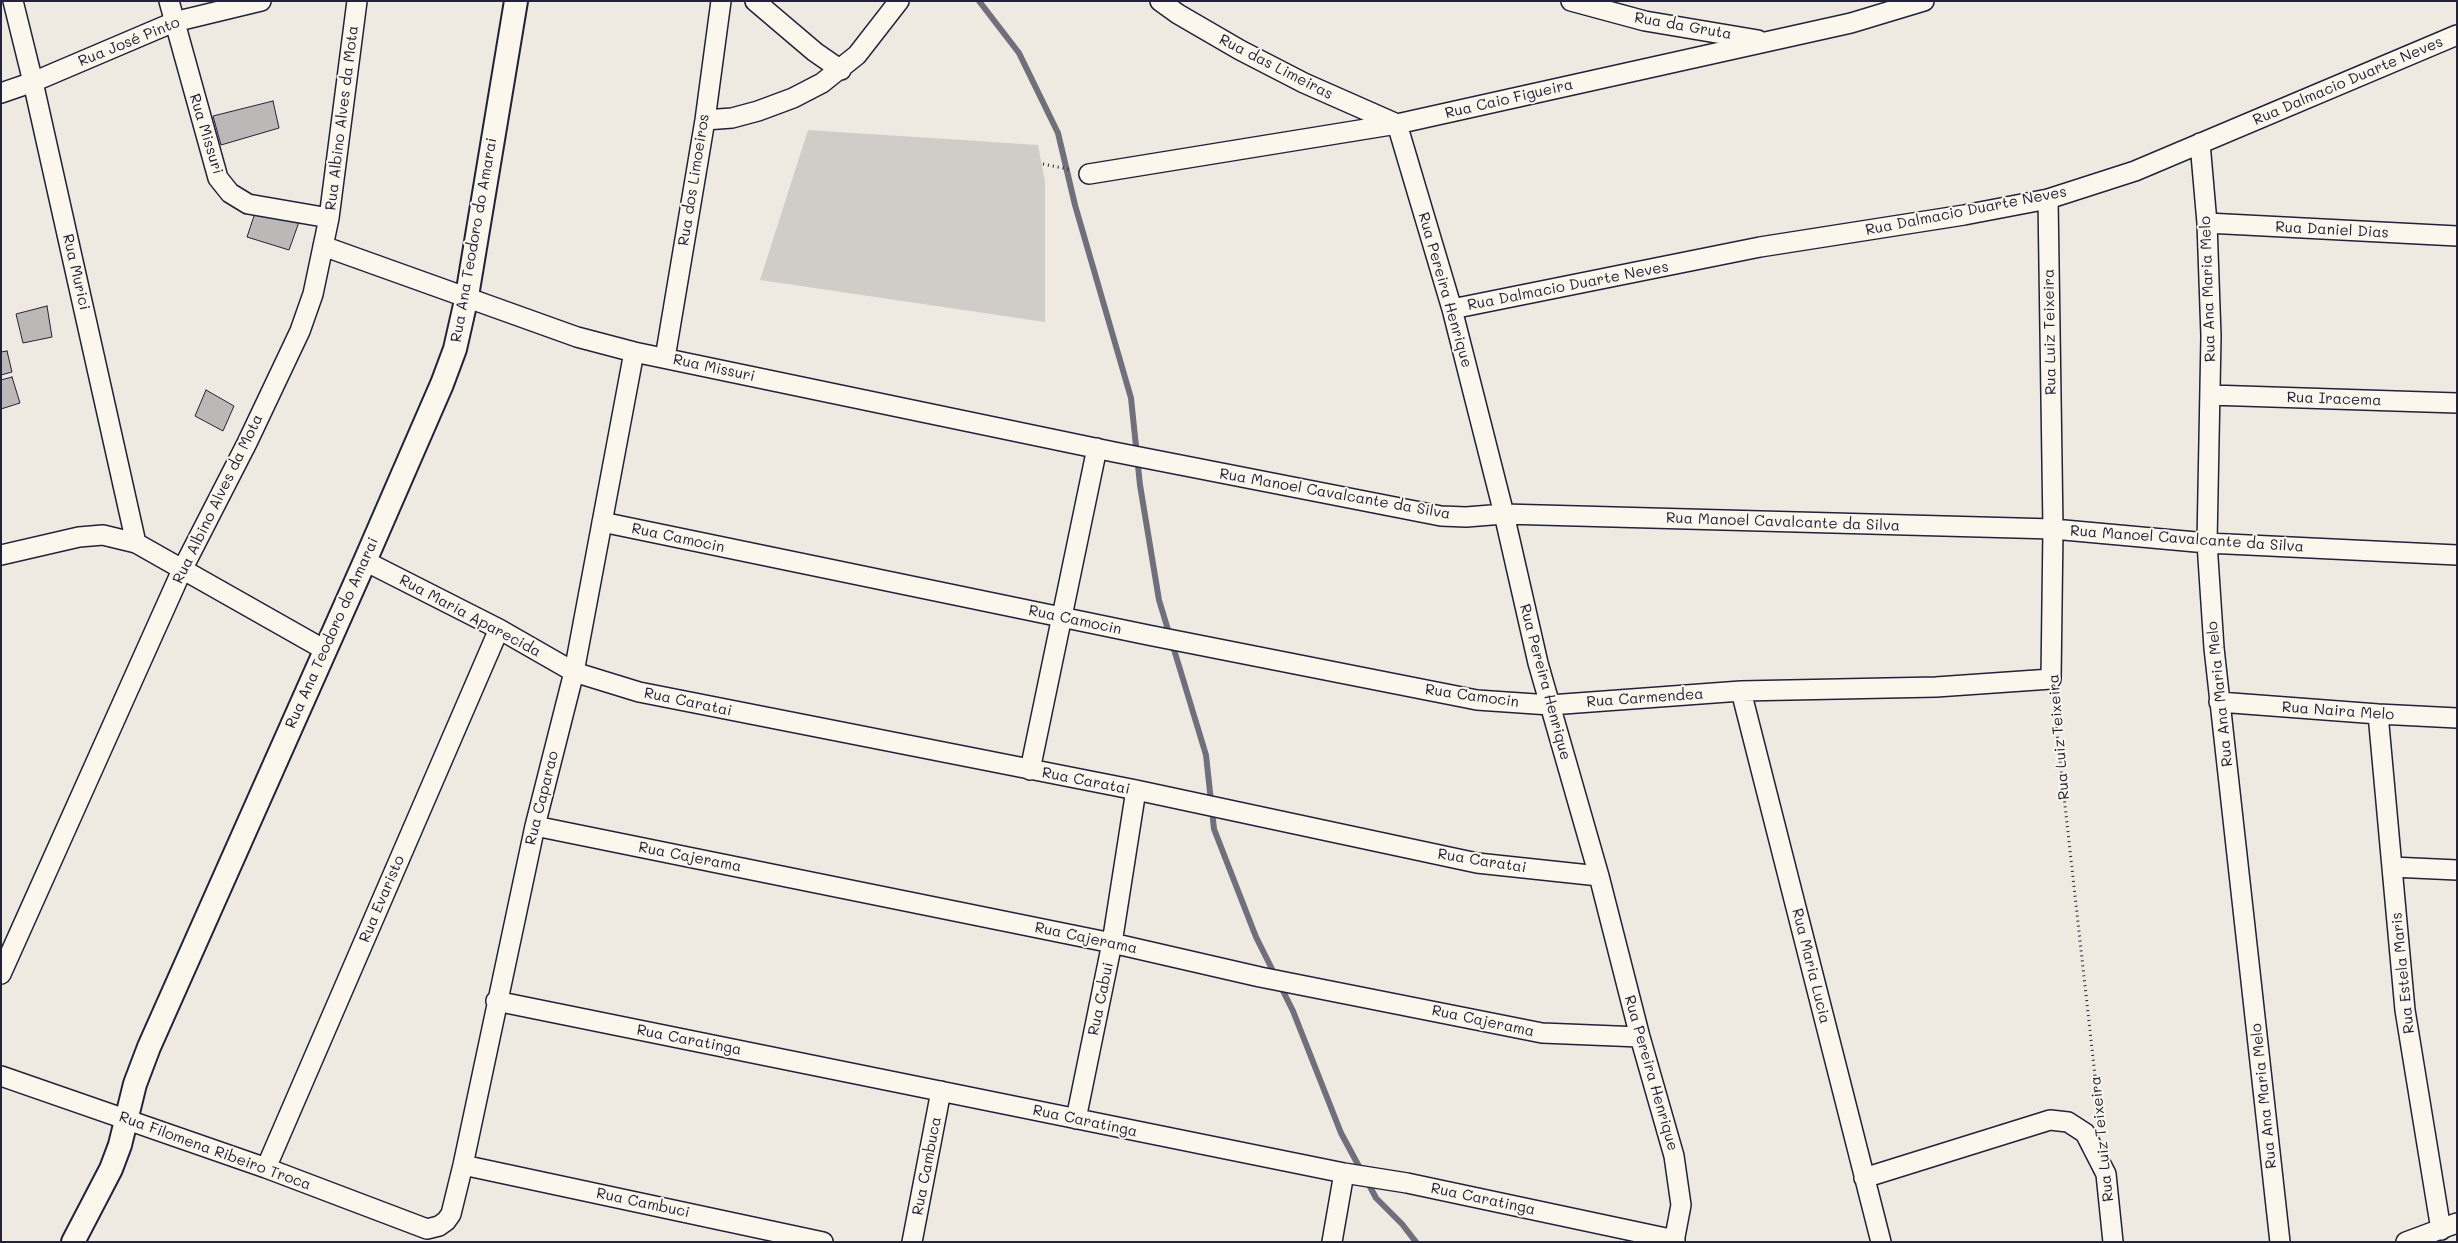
<!DOCTYPE html>
<html>
<head>
<meta charset="utf-8">
<style>
	body { margin:0 }
	#map { position:relative; width:2458px; height:1243px; overflow:hidden; background:#eeeae2; font-family:Mali,sans-serif }
	canvas { display:block }
	.frame { position:absolute; inset:0; border:2px solid #22223b; pointer-events:none }
</style>
</head>
<body>
<div id="map">
<canvas width="2458" height="1243"></canvas>
<div class="frame"></div>
</div>
<script>
const context = document.querySelector('canvas').getContext('2d');
context.lineJoin = 'round';
function paint(path, color) { context.fillStyle = color; context.fill(path, 'evenodd'); }
const poly = rows => new Path2D(rows.map(r => 'M' + r).join(''));
function trace(path, color, width, dash) { context.strokeStyle = color; context.lineWidth = width; context.lineCap = dash ? 'butt' : 'round'; context.setLineDash(dash || []); context.stroke(path); }
function drawText(font, color, halo, rows, align = 'center') {
  context.font = font + ' Mali,sans-serif'; context.lineWidth = 4; context.setLineDash([]); context.textBaseline = 'middle'; context.strokeStyle = halo; context.fillStyle = color; for (const [text, x, y, turn = 0] of rows) {
    context.save(); context.translate(x, y); context.rotate((+turn || 0) * Math.PI / 180); context.textAlign = isNaN(turn) ? turn : align; if (halo) context.strokeText(text, 0, 0); context.fillText(text, 0, 0); context.restore();
  }
}
paint(poly([
	[808,130,1038,145,1045,182,1045,322,760,280]
]), '#d0cdc9');
trace(poly([
	[979,1,1019,53,1058,133,1075,205,1131,398,1140,485,1159,600,1206,755,1214,829,1256,937,1293,1011,1341,1133,1362,1172],
	[1367,1181,1376,1198,1402,1224,1416,1242]
]), '#716f7c', 6);
const building = poly([
	[273,101,279,128,221,145,213,116,273,101],
	[256,210,299,222,289,250,247,237,256,210],
	[47,306,52,337,23,343,16,314,47,306],
	[7,351,12,372,1,375,1,352,7,351],
	[12,377,20,403,1,409,1,380,12,377],
	[206,390,234,406,223,431,195,416,206,390]
]);
paint(building, '#bcb8b8');
trace(building, '#22223b', 1);
const minor = poly([
	[13,1,33,82,136,543],
	[169,1,218,178,230,193,248,204,329,218],
	[755,1,815,52,841,70],
	[1160,1,1178,14,1240,50,1304,83,1397,124,1452,309,1504,514,1538,663,1599,876,1640,1037,1674,1156,1681,1205,1674,1242],
	[1571,1,1645,21,1758,40],
	[1,93,33,82,174,22,261,1],
	[705,120,732,118,758,111,793,98,822,83,857,55,899,1],
	[2200,143,2207,223,2211,336,2207,543,2214,648,2280,1242],
	[1089,174,1397,124,1851,23,1924,1],
	[2207,223,2457,236],
	[323,246,577,337,634,352,1114,452,1441,516,1466,517,1504,514,2053,529,2207,543,2457,555],
	[1452,309,1760,247,1964,215,2048,199,2135,171,2457,35],
	[665,358,705,120,721,1],
	[2210,395,2457,403],
	[602,522,1148,635,1477,700,1550,705,1741,691,1936,687,2051,679,2053,529,2048,199],
	[1,555,79,537,103,535,136,543,325,650],
	[365,561,499,629,574,672,639,692,1136,790,1477,863,1599,876],
	[1741,691,1881,1242],
	[2219,702,2378,714,2457,718],
	[2378,714,2405,1010,2441,1230],
	[1030,770,1097,448],
	[535,826,1112,943,1260,977,1542,1033,1640,1037],
	[2392,867,2457,870],
	[1,974,182,570,247,443,300,331,313,294,329,218,357,1],
	[496,1001,1344,1173,1407,1183,1675,1240],
	[1,1076,266,1168,427,1229,439,1226,446,1221,451,1214,463,1165,535,826,574,672,634,352],
	[1076,1119,1112,943,1136,790],
	[463,1165,823,1242],
	[266,1168,499,629],
	[1864,1178,2050,1120,2068,1122,2085,1133,2106,1174,2113,1242],
	[912,1242,941,1091],
	[1332,1242,1344,1173],
	[2406,1242,2457,1223]
]);
const tertiary = poly([
	[73,1242,111,1169,120,1145,135,1084,149,1047,365,561,442,384,455,349,467,296,516,1]
]);
trace(minor, '#22223b', 22);
trace(tertiary, '#22223b', 26);
trace(poly([
	[1043,164,1072,170],
	[2053,697,2100,1121]
]), '#22223b', 3, [1, 4]);
trace(minor, '#fbf7ec', 19);
trace(tertiary, '#fbf7ec', 22);
drawText('15px', '#22223b', '#fbf7ec', [
	["Rua da Gruta",1683,26,10],
	["Rua José Pinto",129,42,-22],
	["Rua das Limeiras",1276,67,27],
	["Rua Dalmacio Duarte Neves",2348,81,-23],
	["Rua Caio Figueira",1509,99,-13],
	["Rua Albino Alves da Mota",342,118,-83],
	["Rua Missuri",206,134,73],
	["Rua dos Limoeiros",694,180,-81],
	["Rua Dalmacio Duarte Neves",1966,211,-11],
	["Rua Daniel Dias",2332,230,3],
	["Rua Ana Teodoro do Amarai",474,240,-80],
	["Rua Murici",76,272,77],
	["Rua Dalmacio Duarte Neves",1568,286,-11],
	["Rua Ana Maria Melo",2208,289,-92],
	["Rua Pereira Henrique",1445,290,74],
	["Rua Luiz Teixeira",2050,332,-91],
	["Rua Missuri",714,368,12],
	["Rua Iracema",2334,399,2],
	["Rua Manoel Cavalcante da Silva",1335,494,10],
	["Rua Albino Alves da Mota",218,499,-64],
	["Rua Manoel Cavalcante da Silva",1783,522,2],
	["Rua Camocin",678,538,12],
	["Rua Manoel Cavalcante da Silva",2187,539,4],
	["Rua Maria Aparecida",470,616,28],
	["Rua Camocin",1075,620,12],
	["Rua Ana Teodoro do Amarai",332,633,-66],
	["Rua Pereira Henrique",1545,682,75],
	["Rua Ana Maria Melo",2220,694,-96],
	["Rua Camocin",1472,696,8],
	["Rua Carmendea",1645,698,-4],
	["Rua Caratai",688,702,12],
	["Rua Naira Melo",2338,711,4],
	["Rua Luiz Teixeira",2059,737,-95],
	["Rua Caratai",1086,781,11],
	["Rua Caparao",542,798,-76],
	["Rua Cajerama",690,857,11],
	["Rua Caratai",1482,861,9],
	["Rua Evaristo",382,899,-67],
	["Rua Cajerama",1086,938,12],
	["Rua Maria Lucia",1811,966,76],
	["Rua Estela Maris",2403,973,-96],
	["Rua Cabui",1101,999,-78],
	["Rua Cajerama",1483,1021,12],
	["Rua Caratinga",689,1040,11],
	["Rua Pereira Henrique",1651,1073,74],
	["Rua Ana Maria Melo",2264,1096,-96],
	["Rua Caratinga",1085,1121,12],
	["Rua Luiz Teixeira",2102,1139,-96],
	["Rua Filomena Ribeiro Troca",215,1151,20],
	["Rua Cambuca",927,1166,-79],
	["Rua Caratinga",1483,1199,12],
	["Rua Cambuci",643,1203,12]
]);
</script>
</body>
</html>
